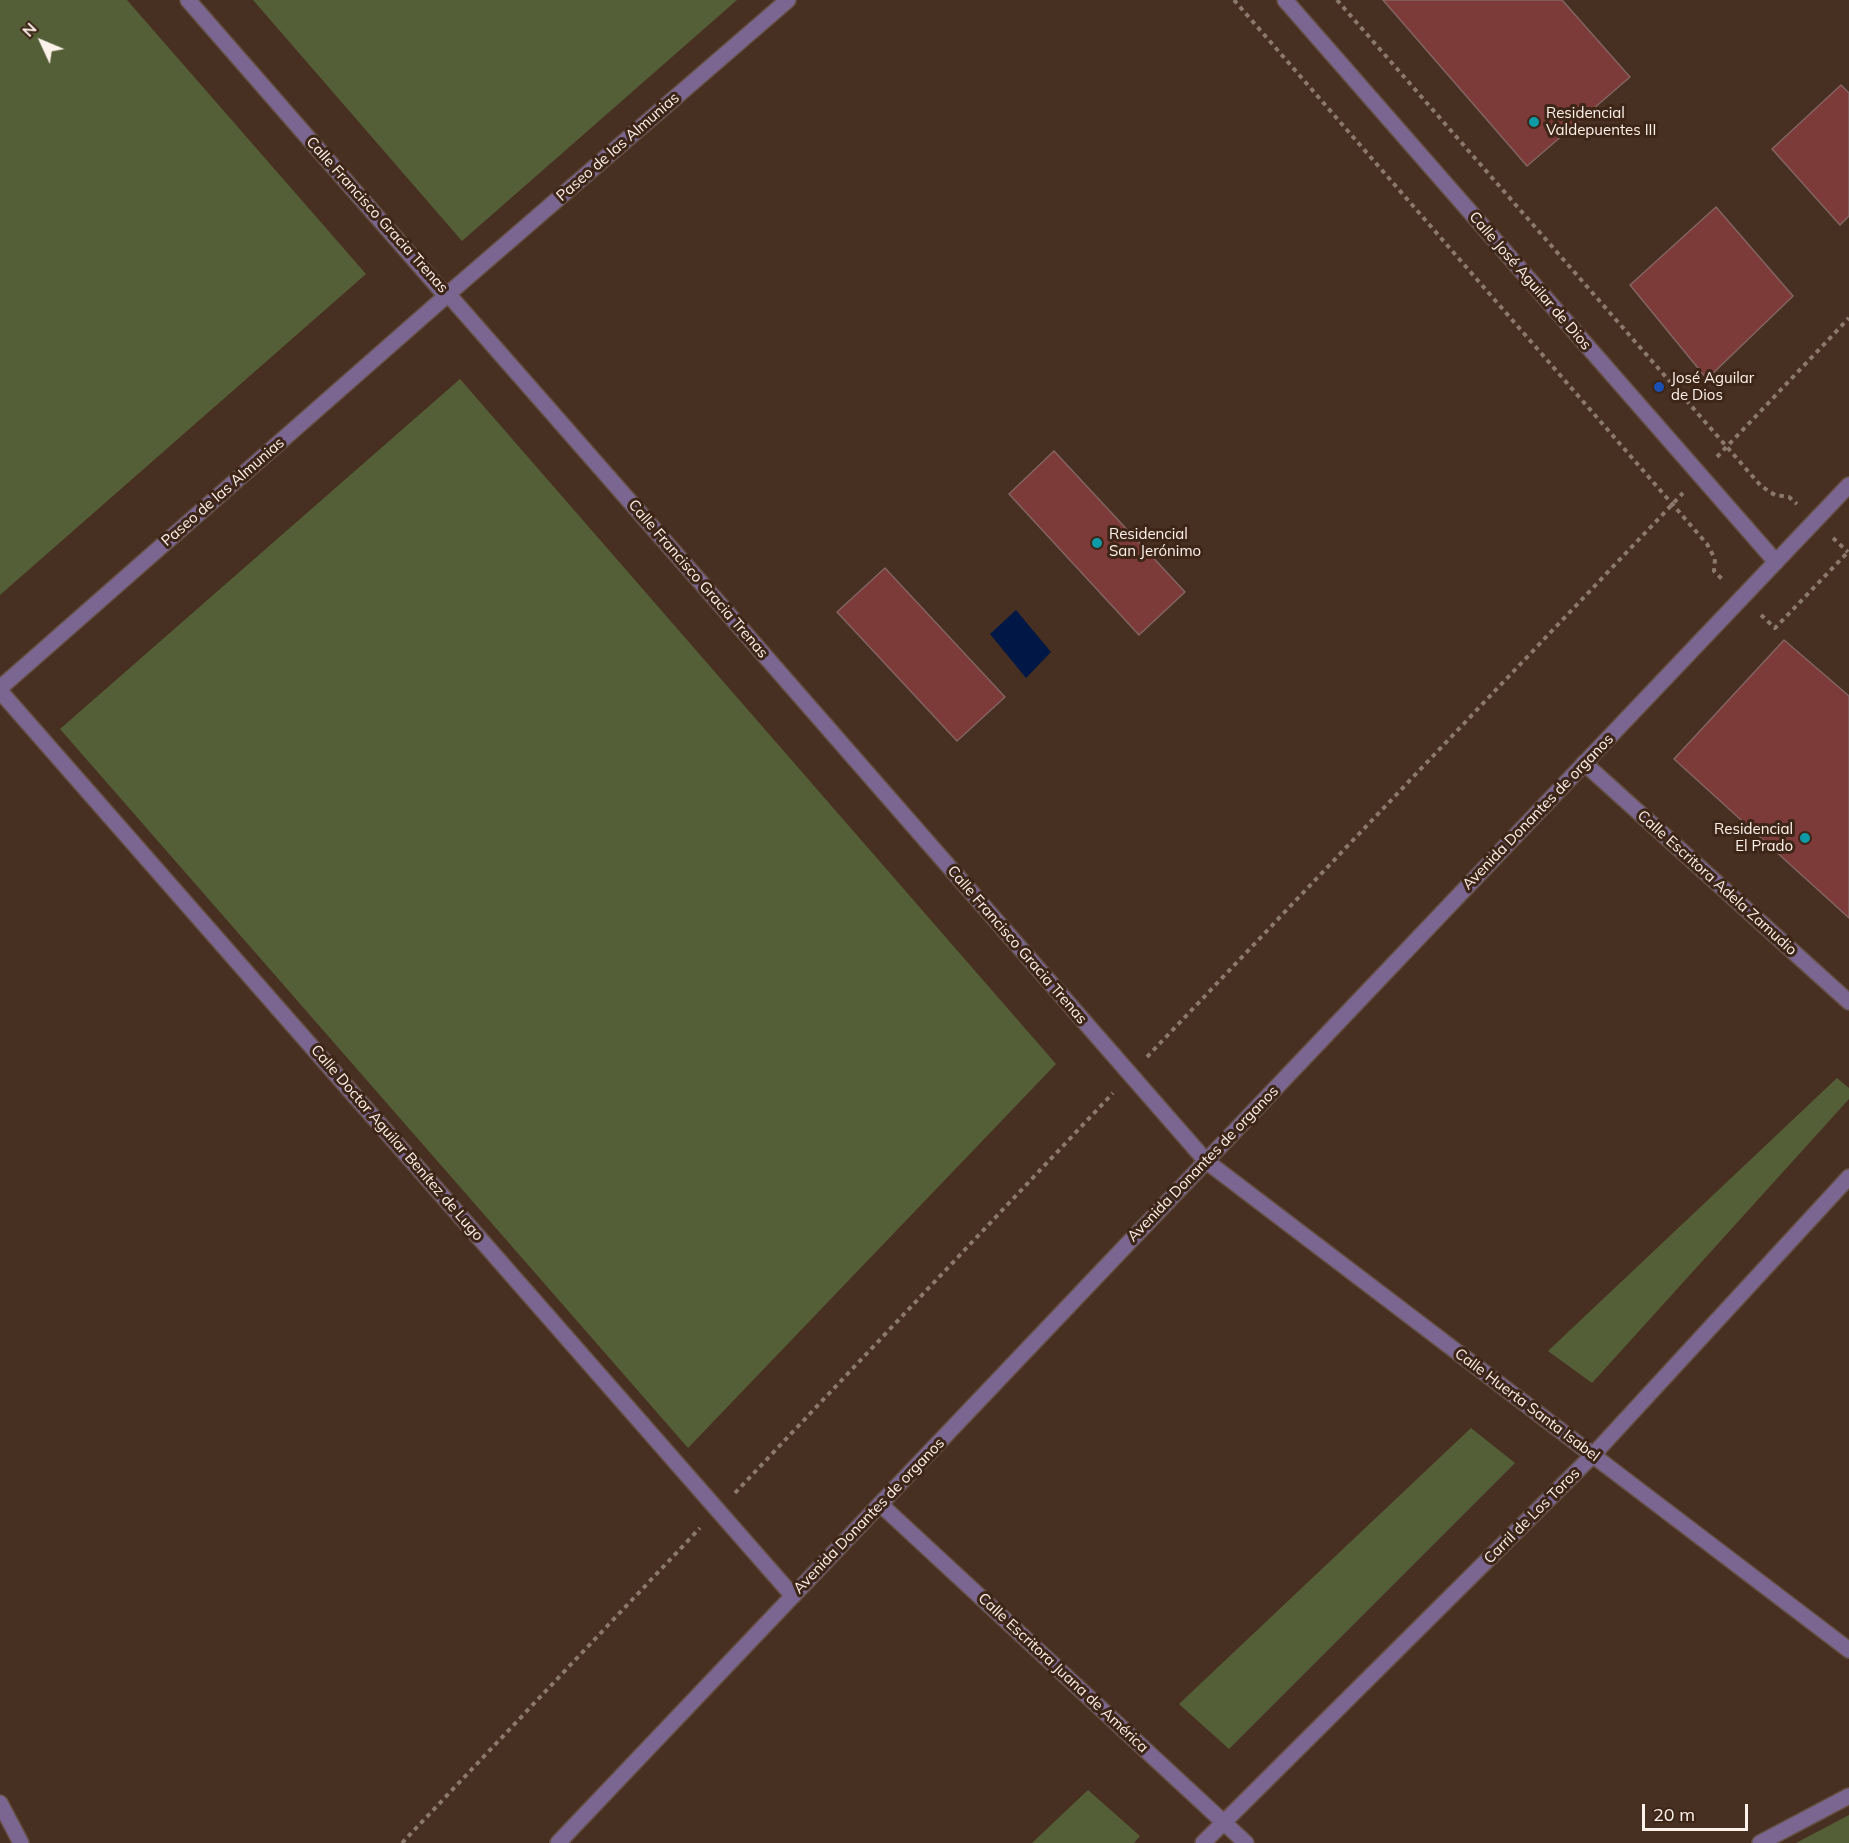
<!DOCTYPE html>
<html>
<head>
<meta charset="utf-8">
<style>
	body { margin:0 }
	#map { position:relative; width:1849px; height:1843px; overflow:hidden; background:#473021; font-family:Mulish,sans-serif }
	canvas { display:block }
	.north { position:absolute; left:12px; top:12px; width:60px; height:60px; -webkit-text-stroke:4px #3d2618; paint-order:stroke; rotate:314deg; font-size:16px; font-weight:700; line-height:24px; text-align:center; color:#fef1ea }
	.north::after { content:''; display:block; margin:auto; width:21px; height:27px; background:#fef1ea; clip-path:polygon(50% 0,100% 100%,50% 72%,0 100%) }
	.scale { position:absolute; left:1642px; top:1804px; width:106px; height:27px; box-sizing:border-box; border:3px solid #fef1ea; border-top:0; padding-left:8px; font-size:18px; line-height:21px; white-space:nowrap; color:#fef1ea; -webkit-text-stroke:4px #3d2618; paint-order:stroke }
</style>
</head>
<body>
<div id="map">
<canvas width="1849" height="1843"></canvas>
<div class="north">N</div>
<div class="scale">20 m</div>
</div>
<script>
const context = document.querySelector('canvas').getContext('2d');
context.lineJoin = 'round';
function paint(path, color) { context.fillStyle = color; context.fill(path, 'evenodd'); }
const poly = rows => new Path2D(rows.map(r => 'M' + r).join(''));
function trace(path, color, width, dash) { context.strokeStyle = color; context.lineWidth = width; context.lineCap = dash ? 'butt' : 'round'; context.setLineDash(dash || []); context.stroke(path); }
function drawText(font, color, halo, rows, align = 'center') {
  context.font = font + ' Mulish,sans-serif'; context.lineWidth = 6; context.setLineDash([]); context.textBaseline = 'middle'; context.strokeStyle = halo; context.fillStyle = color; for (const [text, x, y, turn = 0] of rows) {
    context.save(); context.translate(x, y); context.rotate((+turn || 0) * Math.PI / 180); context.textAlign = isNaN(turn) ? turn : align; if (halo) context.strokeText(text, 0, 0); context.fillText(text, 0, 0); context.restore();
  }
}
paint(poly([
	[0,0,127,0,366,274,0,595],
	[253,0,737,0,462,241],
	[460,379,1056,1064,688,1448,60,729],
	[1837,1078,1849,1088,1849,1099,1592,1383,1548,1351],
	[1471,1428,1515,1463,1229,1749,1179,1704],
	[1088,1790,1140,1836,1134,1843,1032,1843],
	[1849,1815,1849,1843,1796,1843]
]), '#555f37');
paint(poly([
	[1016,610,1051,652,1026,678,990,634]
]), '#011846');
const building = poly([
	[1383,0,1562,0,1630,77,1527,166,1383,0],
	[1841,85,1849,93,1849,216,1840,225,1772,149,1841,85],
	[1716,207,1793,296,1707,379,1630,285,1716,207],
	[1054,451,1185,592,1139,635,1009,494,1054,451],
	[885,568,1005,697,957,741,837,612,885,568],
	[1784,640,1849,696,1849,918,1674,759,1784,640]
]);
paint(building, '#7c3a38');
trace(building, '#846462', 1.5);
const pedestrian = poly([
	[0,688,446,296],
	[0,691,793,1596],
	[1584,763,1849,1002],
	[880,1504,1246,1843],
	[1760,1843,1849,1796]
]);
const minor = poly([
	[188,0,446,296,448,294,703,585,1206,1161,1849,1650],
	[1285,0,1776,562],
	[448,294,788,0],
	[1203,1843,1593,1455,1849,1177]
]);
const tertiary = poly([
	[0,1803,21,1843],
	[558,1843,1849,485]
]);
trace(pedestrian, '#644f41', 18);
trace(minor, '#644f41', 18);
trace(tertiary, '#644f41', 18);
trace(poly([
	[1234,0,1707,544,1715,559,1714,571,1723,580],
	[1337,0,1761,486,1775,495,1789,497,1797,504],
	[1717,457,1849,318],
	[1833,538,1848,552],
	[1761,615,1775,628,1849,551],
	[1147,1057,1683,493],
	[735,1493,1113,1093],
	[402,1843,700,1528]
]), '#8c796d', 4, [4.5, 4.5]);
trace(pedestrian, '#7a6691', 15);
trace(minor, '#7a6691', 15);
trace(tertiary, '#7a6691', 15);
for (const [x, y, r, color] of [
	[1534,122,6,"#0f9aa8"],
	[1659,387,6,"#1a4fb4"],
	[1097,543,6,"#0f9aa8"],
	[1805,838,6,"#0f9aa8"]
]) { const dot = new Path2D(); dot.arc(x, y, r, 0, 2 * Math.PI); context.fillStyle = color; context.fill(dot); trace(dot, '#3d2618', 2); }
drawText('15px', '#fef1ea', '#3d2618', [
	["Residencial",1546,113],
	["Valdepuentes III",1546,130],
	["José Aguilar",1671,378],
	["de Dios",1671,395],
	["Residencial",1109,534],
	["San Jerónimo",1109,551],
	["Residencial",1793,829,"right"],
	["El Prado",1793,846,"right"]
], 'left');
drawText('15px', '#fef1ea', '#3d2618', [
	["Paseo de las Almunias",618,147,-41],
	["Calle Francisco Gracia Trenas",377,215,48],
	["Calle José Aguilar de Dios",1530,281,49],
	["Paseo de las Almunias",223,492,-41],
	["Calle Francisco Gracia Trenas",698,579,49],
	["Avenida Donantes de organos",1538,812,-46],
	["Calle Escritora Adela Zamudio",1717,883,42],
	["Calle Francisco Gracia Trenas",1017,945,49],
	["Calle Doctor Aguilar Benítez de Lugo",397,1143,49],
	["Avenida Donantes de organos",1203,1164,-46],
	["Calle Huerta Santa Isabel",1527,1405,37],
	["Avenida Donantes de organos",869,1516,-46],
	["Carril de Los Toros",1532,1516,-45],
	["Calle Escritora Juana de América",1063,1673,43]
]);
</script>
</body>
</html>
